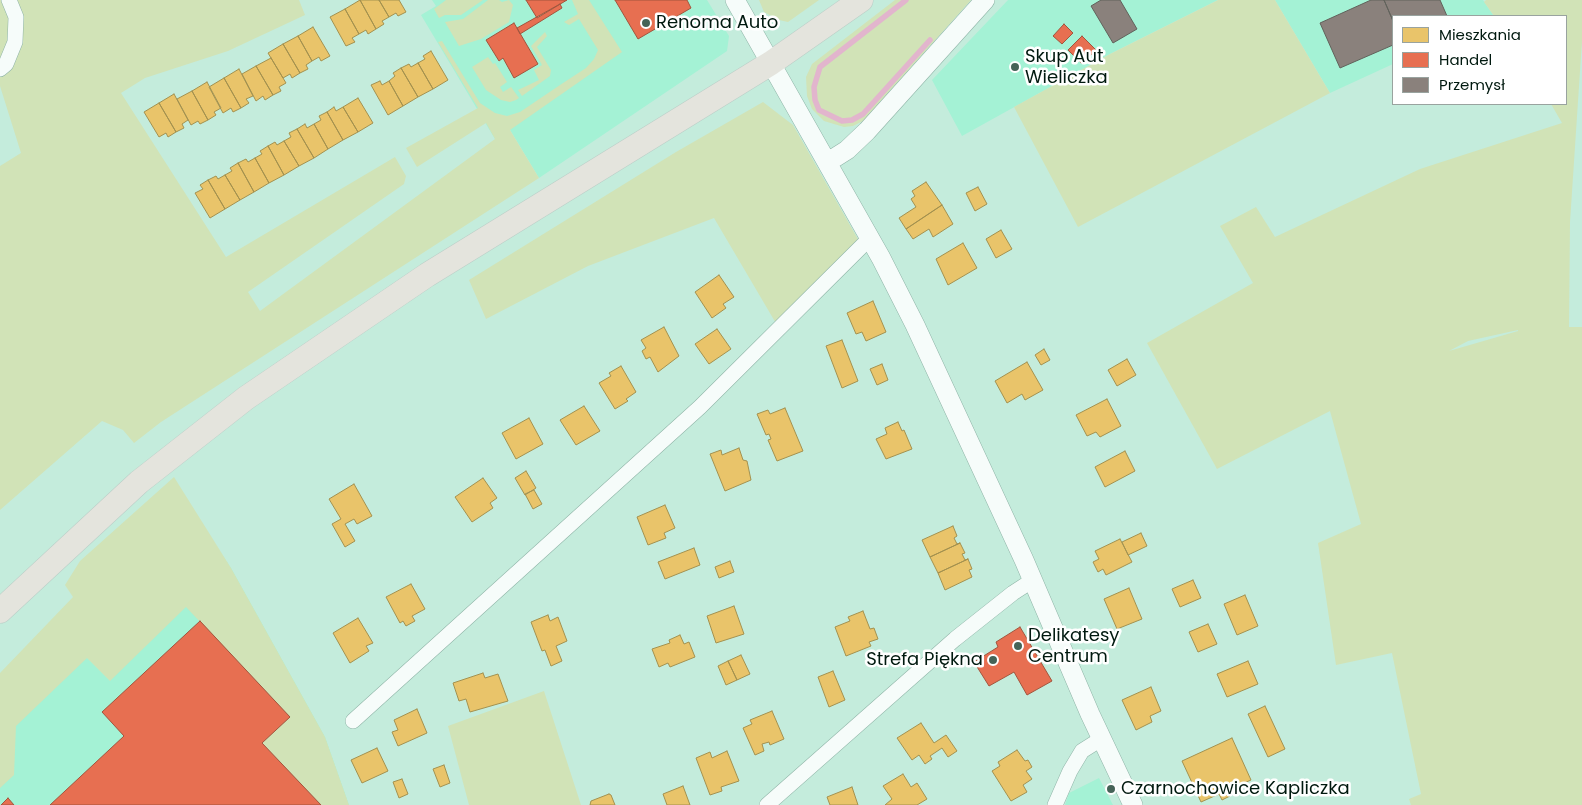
<!DOCTYPE html>
<html>
<head>
<meta charset="utf-8">
<style>
	body { margin:0 }
	#map { position:relative; width:1582px; height:805px; overflow:hidden; background:#c4ecdc; font-family:Poppins,sans-serif }
	canvas { display:block }
	.legend { position:absolute; left:1392px; top:15px; width:175px; height:90px; box-sizing:border-box; background:#fff; border:1px solid #99a39f; margin:0; padding:6px 9px; list-style:none; font-size:15px; color:#00190f }
	.legend li { display:flex; align-items:center; gap:10px; height:25px }
	.legend b { width:25px; border:1px solid #99a39f }
</style>
</head>
<body>
<div id="map">
<canvas width="1582" height="805"></canvas>
<ul class="legend">
<li><b style="height:14px;background:#e9c46a"></b>Mieszkania</li>
<li><b style="height:14px;background:#e76f51"></b>Handel</li>
<li><b style="height:14px;background:#8a817c"></b>Przemysł</li>
</ul>
</div>
<script>
const context = document.querySelector('canvas').getContext('2d');
context.lineJoin = 'round';
function paint(path, color) { context.fillStyle = color; context.fill(path, 'evenodd'); }
const poly = rows => new Path2D(rows.map(r => 'M' + r).join(''));
function trace(path, color, width, dash) { context.strokeStyle = color; context.lineWidth = width; context.lineCap = dash ? 'butt' : 'round'; context.setLineDash(dash || []); context.stroke(path); }
function drawText(font, color, halo, rows, align = 'center') {
  context.font = font + ' Poppins,sans-serif'; context.lineWidth = 5; context.setLineDash([]); context.textBaseline = 'middle'; context.strokeStyle = halo; context.fillStyle = color; for (const [text, x, y, turn = 0] of rows) {
    context.save(); context.translate(x, y); context.rotate((+turn || 0) * Math.PI / 180); context.textAlign = isNaN(turn) ? turn : align; if (halo) context.strokeText(text, 0, 0); context.fillText(text, 0, 0); context.restore();
  }
}
paint(poly([
	[432,0,707,0,729,36,727,51,539,178,510,130,495,139,421,15,436,6],
	[1008,0,1218,0,1110,54,962,136,932,80],
	[1275,0,1483,0,1494,16,1393,16,1393,64,1330,93],
	[202,525,231,568,325,737,349,805,0,805,0,719],
	[1099,778,1113,805,1065,805,1069,793]
]), '#a4f2d5');
paint(poly([
	[0,0,299,0,305,15,228,51,145,78,121,93,226,257,395,157,406,176,404,184,248,292,260,311,495,139,486,123,417,167,406,148,478,108,438,42,442,41,480,103,495,113,507,116,520,112,560,85,586,68,594,59,598,50,579,19,569,25,564,22,578,14,572,0,589,0,622,52,510,130,539,178,161,422,134,443,123,430,102,421,0,510,0,166,21,153,0,86],
	[446,0,483,0,461,15,445,15,439,18,434,9],
	[488,0,499,0,502,2,509,0,513,5,509,22,481,39,459,46,445,22,463,19],
	[759,0,819,0,788,22,779,20,764,12],
	[895,0,971,0,863,121,853,126,844,127,824,121,812,109,807,96,806,77,812,64],
	[1218,0,1275,0,1330,93,1078,227,1014,107,1110,54],
	[1486,0,1582,0,1582,41,1570,222,1569,327,1582,327,1582,805,1411,805,1409,799,1421,794,1392,653,1336,665,1318,543,1361,524,1330,411,1217,469,1147,343,1253,283,1220,226,1256,207,1275,237,1420,169,1562,123,1551,104,1566,104,1566,16,1494,16,1484,2],
	[1518,330,1518,331,1449,351,1468,341],
	[545,32,547,36,537,47,551,70,550,76,522,96,518,90,539,80,534,70,542,65,531,46],
	[488,57,493,64,495,63,507,82,500,87,503,92,511,87,519,98,516,100,510,102,501,100,486,90,472,67],
	[763,102,793,125,859,241,777,325,714,218,588,266,486,319,469,280,676,152],
	[174,477,231,568,325,737,349,805,321,805,262,743,290,717,186,607,110,681,87,658,16,726,14,775,0,788,0,673,73,597,65,585,80,561],
	[544,691,581,805,469,805,448,726]
]), '#d1e3b7');
const homes = poly([
	[360,0,376,29,368,34,366,30,359,34,345,9,360,0],
	[360,0,379,0,389,17,382,21,384,24,376,29,360,0],
	[379,0,399,0,406,12,398,16,396,13,389,17,379,0],
	[345,9,359,34,352,38,355,42,346,46,330,17,345,9],
	[313,27,330,56,321,61,319,57,312,61,298,36,313,27],
	[298,36,312,61,306,65,308,69,300,73,283,44,298,36],
	[283,44,300,73,292,78,290,74,283,78,268,53,283,44],
	[431,51,448,80,433,89,418,63,425,59,423,56,431,51],
	[271,58,286,83,279,87,281,91,273,95,256,66,271,58],
	[418,63,433,89,418,97,401,68,409,64,411,67,418,63],
	[256,66,273,95,265,100,263,96,256,101,242,74,256,66],
	[401,68,418,97,403,106,389,81,395,76,393,73,401,68],
	[239,69,253,96,246,99,249,103,241,108,224,78,239,69],
	[224,78,241,108,233,112,231,108,223,113,209,87,224,78],
	[380,81,382,85,389,81,403,106,388,115,371,85,380,81],
	[207,82,221,108,214,112,216,115,208,120,192,91,207,82],
	[192,91,208,120,200,124,198,121,191,125,177,99,192,91],
	[174,94,188,120,182,124,184,128,176,132,159,103,174,94],
	[358,98,373,123,358,132,343,107,358,98],
	[159,103,176,132,168,137,166,133,159,137,144,112,159,103],
	[334,107,336,111,343,107,358,132,343,140,327,112,334,107],
	[327,112,343,140,328,149,314,124,321,120,319,116,327,112],
	[305,124,307,128,314,124,328,149,314,158,297,129,305,124],
	[297,129,314,158,299,166,284,141,291,137,289,133,297,129],
	[284,141,299,166,284,175,268,146,275,142,277,145,284,141],
	[268,146,284,175,269,183,255,158,262,154,260,151,268,146],
	[255,158,269,183,254,192,238,163,246,159,248,162,255,158],
	[238,163,254,192,240,200,225,175,232,171,230,168,238,163],
	[225,175,240,200,225,209,208,180,216,176,218,179,225,175],
	[208,180,225,209,210,218,195,193,203,189,200,185,208,180],
	[926,182,942,205,906,229,899,218,916,207,911,199,915,196,912,191,926,182],
	[978,187,987,204,975,211,966,193,978,187],
	[942,205,953,224,933,237,929,229,913,239,906,229,942,205],
	[1001,230,1012,249,996,258,986,239,1001,230],
	[963,243,977,268,948,285,936,259,963,243],
	[719,275,734,297,723,304,726,308,712,318,695,292,719,275],
	[873,301,886,332,866,341,862,332,856,334,847,313,873,301],
	[664,327,679,356,658,372,650,357,646,359,642,351,646,348,641,340,664,327],
	[717,329,731,349,709,364,695,344,717,329],
	[842,340,858,381,842,388,826,346,842,340],
	[1044,349,1050,360,1041,365,1035,355,1044,349],
	[1127,359,1136,375,1117,386,1108,370,1127,359],
	[1027,362,1043,390,1025,400,1022,394,1007,403,995,381,1027,362],
	[882,364,888,380,877,385,870,369,882,364],
	[621,366,636,392,626,399,628,401,615,409,599,383,611,376,609,373,621,366],
	[1107,399,1121,426,1100,437,1096,432,1087,436,1076,415,1107,399],
	[584,406,600,431,576,445,560,420,584,406],
	[785,408,803,451,777,461,768,440,771,439,769,434,766,435,757,414,768,410,770,414,785,408],
	[529,418,543,444,516,459,502,433,529,418],
	[898,422,902,431,904,430,912,449,886,459,876,439,887,434,885,428,898,422],
	[739,448,743,460,747,461,751,480,725,491,710,454,721,450,722,455,739,448],
	[1125,451,1135,471,1105,487,1095,467,1125,451],
	[526,471,536,488,525,495,515,478,526,471],
	[483,478,497,498,490,503,493,508,472,522,455,497,483,478],
	[354,484,372,516,357,524,354,519,345,524,355,541,345,547,332,524,341,519,329,499,354,484],
	[534,490,542,504,533,509,525,494,534,490],
	[665,505,675,528,664,533,666,538,648,545,637,517,665,505],
	[953,526,957,536,954,538,957,544,960,543,930,557,922,540,953,526],
	[1141,533,1147,546,1128,555,1122,542,1141,533],
	[1120,539,1132,562,1106,575,1103,569,1098,572,1093,562,1099,559,1095,551,1120,539],
	[960,543,965,553,962,554,965,560,968,559,938,573,930,557,960,543],
	[694,548,700,565,665,579,658,562,694,548],
	[968,559,972,569,969,570,972,577,945,590,938,573,968,559],
	[730,561,734,572,719,578,715,567,730,561],
	[1193,580,1201,598,1180,607,1172,589,1193,580],
	[411,584,425,609,412,616,415,621,406,626,403,621,400,623,386,597,411,584],
	[1129,588,1142,619,1117,629,1104,599,1129,588],
	[1245,595,1258,626,1237,635,1224,604,1245,595],
	[734,606,744,634,716,643,707,616,734,606],
	[863,611,870,629,874,628,878,639,869,642,871,646,846,656,835,627,850,621,848,617,863,611],
	[548,615,550,621,558,617,567,641,556,646,562,661,551,666,545,650,542,651,531,622,548,615],
	[358,618,373,643,366,646,369,651,350,663,333,633,358,618],
	[1208,624,1217,644,1198,652,1189,632,1208,624],
	[680,635,684,644,689,642,695,657,670,667,668,663,659,667,652,649,670,643,669,640,680,635],
	[741,655,750,674,737,680,728,661,741,655],
	[728,661,737,680,726,685,718,666,728,661],
	[1248,661,1258,684,1227,697,1217,674,1248,661],
	[833,671,845,700,829,707,818,677,833,671],
	[483,673,485,678,498,674,508,701,470,712,466,699,459,701,453,683,483,673],
	[1151,687,1161,711,1150,716,1152,722,1136,730,1122,700,1151,687],
	[1265,706,1285,749,1268,757,1248,714,1265,706],
	[417,709,427,733,398,746,392,732,398,730,394,720,417,709],
	[772,711,784,739,770,745,769,742,762,744,764,751,755,755,743,728,752,724,750,720,772,711],
	[921,723,934,743,946,735,957,751,948,757,942,748,930,756,932,759,925,764,919,755,912,760,897,738,921,723],
	[1232,738,1251,780,1228,790,1230,796,1222,800,1219,794,1201,802,1182,761,1232,738],
	[377,748,388,771,362,783,351,760,377,748],
	[1017,750,1025,761,1028,760,1032,767,1026,771,1032,779,1023,785,1027,792,1011,801,992,771,1000,766,998,762,1017,750],
	[727,751,739,781,721,787,722,791,710,795,696,758,710,752,712,758,727,751],
	[444,765,450,783,440,787,433,769,444,765],
	[903,774,911,787,917,783,927,799,917,805,885,805,892,799,883,786,903,774],
	[402,779,408,794,399,798,393,782,402,779],
	[683,786,690,805,667,805,663,794,683,786],
	[852,787,858,805,830,805,827,797,852,787],
	[609,794,611,795,615,805,590,805,591,801,609,794]
]);
paint(homes, '#e9c46a');
trace(homes, '#a3914f', 1);
const shops = poly([
	[526,0,567,0,537,18,526,0],
	[615,0,687,0,691,8,638,39,615,0],
	[560,4,562,8,520,34,517,28,560,4],
	[514,23,538,64,514,78,503,58,499,61,486,40,514,23],
	[1064,24,1073,33,1062,44,1053,36,1064,24],
	[1082,36,1096,50,1082,64,1068,50,1082,36],
	[200,621,290,717,262,743,321,805,50,805,124,736,102,712,200,621],
	[1020,627,1052,681,1027,695,1014,672,989,686,974,662,998,647,996,642,1020,627],
	[8,798,14,805,1,805,8,798]
]);
paint(shops, '#e76f51');
trace(shops, '#a2553d', 1);
const industry = poly([
	[1101,0,1120,0,1137,29,1113,43,1091,6,1101,0],
	[1371,0,1384,0,1393,21,1393,45,1340,68,1320,23,1371,0],
	[1384,0,1440,0,1447,16,1393,16,1393,21,1384,0]
]);
paint(industry, '#8a817c');
trace(industry, '#61625b', 1);
trace(poly([
	[906,0,820,67,814,87,815,100,819,110,842,121,852,120,863,114,930,40]
]), '#e2b5cd', 5.5);
const minor = poly([
	[0,69,6,64,15,42,16,17,9,0],
	[353,721,700,407,870,238],
	[767,805,955,639,1013,593,1033,580],
	[1055,805,1070,771,1082,751,1101,739]
]);
const tertiary = poly([
	[735,0,881,258,915,325,1024,560,1090,714,1133,805],
	[828,162,847,150,867,131,985,0]
]);
const primary = poly([
	[0,611,139,482,246,398,427,275,771,63,861,0]
]);
trace(minor, '#8fb4a7', 16);
trace(tertiary, '#8fb4a7', 20);
trace(primary, '#bbcec7', 25);
trace(minor, '#f6fcfa', 15);
trace(tertiary, '#f6fcfa', 19);
trace(primary, '#e4e4dd', 24);
for (const [x, y, r, color] of [
	[646,23,5,"#456357"],
	[1015,67,5,"#456357"],
	[1018,646,5,"#456357"],
	[993,660,5,"#456357"],
	[1111,789,5,"#456357"]
]) { const dot = new Path2D(); dot.arc(x, y, r, 0, 2 * Math.PI); context.fillStyle = color; context.fill(dot); trace(dot, '#fff', 2); }
drawText('18px', '#00190f', '#fff', [
	["Renoma Auto",656,23],
	["Skup Aut",1025,57],
	["Wieliczka",1025,78],
	["Delikatesy",1028,636],
	["Centrum",1028,657],
	["Strefa Piękna",983,660,"right"],
	["Czarnochowice Kapliczka",1121,789]
], 'left');
</script>
</body>
</html>
